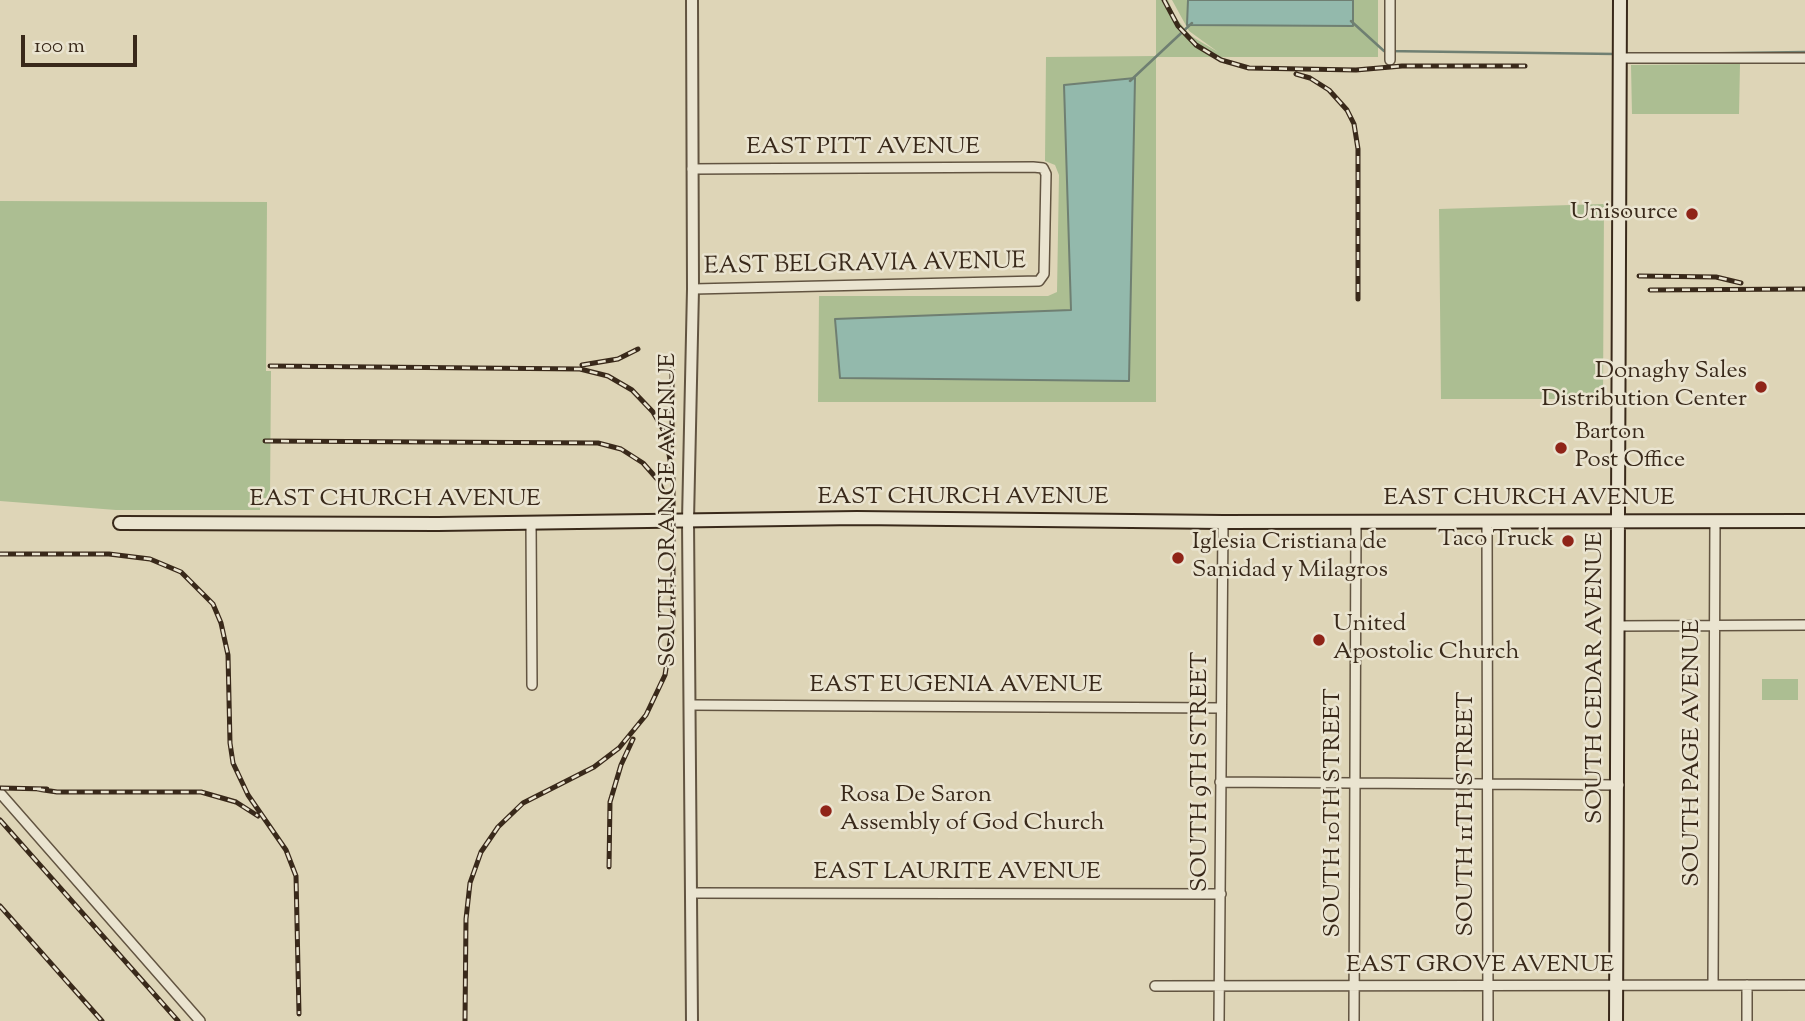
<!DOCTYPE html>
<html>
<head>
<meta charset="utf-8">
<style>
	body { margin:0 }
	#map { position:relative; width:1805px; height:1021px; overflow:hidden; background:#ded5b7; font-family:"Sorts Mill Goudy",serif }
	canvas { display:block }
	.scale { position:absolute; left:21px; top:35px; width:116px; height:32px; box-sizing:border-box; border:4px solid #39291a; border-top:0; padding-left:9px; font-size:21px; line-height:24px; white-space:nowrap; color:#39291a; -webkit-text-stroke:5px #eae4d0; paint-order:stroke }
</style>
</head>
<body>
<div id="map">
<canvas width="1805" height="1021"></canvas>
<div class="scale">100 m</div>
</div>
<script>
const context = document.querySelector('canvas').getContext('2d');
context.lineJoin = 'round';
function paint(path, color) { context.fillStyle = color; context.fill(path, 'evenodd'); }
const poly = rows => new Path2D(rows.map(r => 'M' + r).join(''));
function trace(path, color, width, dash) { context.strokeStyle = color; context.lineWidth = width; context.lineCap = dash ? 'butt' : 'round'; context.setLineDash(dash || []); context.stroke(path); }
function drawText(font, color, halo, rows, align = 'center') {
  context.font = font + ' "Sorts Mill Goudy",serif'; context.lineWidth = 5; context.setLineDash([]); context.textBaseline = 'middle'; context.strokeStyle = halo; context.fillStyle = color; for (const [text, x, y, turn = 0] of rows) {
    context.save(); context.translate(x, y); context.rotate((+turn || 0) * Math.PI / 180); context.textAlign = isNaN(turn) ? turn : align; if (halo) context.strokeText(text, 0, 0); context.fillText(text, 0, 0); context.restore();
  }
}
paint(poly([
	[1156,0,1168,0,1175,17,1191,36,1218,52,1189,31,1172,0,1378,0,1378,57,1156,57,1156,402,818,402,819,296,1048,296,1057,292,1059,175,1055,165,1045,161,1046,57,1156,56],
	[1740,64,1739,114,1632,114,1631,65],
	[0,201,267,202,266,371,271,371,270,498,260,498,260,510,116,510,0,501],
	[1604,204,1603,399,1441,399,1439,209],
	[1762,679,1798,679,1798,700,1762,700]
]), '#acbe92');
const water = poly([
	[1188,0,1353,0,1353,26,1187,25,1188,0],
	[1135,78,1129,381,840,378,835,319,1071,310,1064,85,1135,78]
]);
paint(water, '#93b9ac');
trace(water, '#6f7f72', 2);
trace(poly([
	[1351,21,1384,51,1616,54],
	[1665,54,1805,52],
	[1130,81,1192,23]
]), '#6f7f72', 2.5);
const minor = poly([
	[1390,0,1390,60],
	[1619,58,1805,58],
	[692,169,1033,167,1043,168,1046,174,1044,274,1039,281,693,289],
	[531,522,532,685],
	[1487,523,1488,1021],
	[1617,626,1805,625],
	[690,705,1221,708],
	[1220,782,1619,785],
	[0,793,200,1021],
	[692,893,1221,894],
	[1713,985,1715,521],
	[1155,986,1805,985],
	[1219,1021,1223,522],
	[1354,1021,1356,521],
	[1747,1021,1747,985]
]);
const tertiary = poly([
	[692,1021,688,520,693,289,692,0]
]);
const secondary = poly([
	[120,523,438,524,857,518,1223,522,1805,521],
	[1616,1021,1620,0]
]);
trace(minor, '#625441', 12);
trace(tertiary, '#625441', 14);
trace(secondary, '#39291a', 16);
trace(minor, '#eae4d0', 9);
trace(tertiary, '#eae4d0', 10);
trace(secondary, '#eae4d0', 12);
const rail = poly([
	[1164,0,1178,26,1196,45,1221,60,1249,68,1356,70,1402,66,1525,66],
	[1296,74,1310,78,1329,90,1347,110,1354,124,1358,149,1358,299],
	[1639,276,1716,277,1741,283],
	[1650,290,1805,289],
	[582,365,618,359,638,349],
	[270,366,580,369,608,376,632,390,653,412,666,435,673,479,673,623,665,675,646,715,619,748,594,767,523,803,498,827,481,852,470,883,466,919,465,1021],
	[672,368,672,445],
	[265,441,598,443,621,449,643,463,658,480,670,507],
	[0,554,109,554,150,559,181,572,213,604,221,623,228,655,230,743,233,763,248,795,286,850,296,876,299,1014],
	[1,788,47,789],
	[37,789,57,792,201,792,236,802,258,816],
	[0,820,178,1021],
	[609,867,610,802,621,765,633,739],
	[0,906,102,1021]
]);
trace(rail, '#39291a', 5);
trace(rail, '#eae4d0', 2.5, [8]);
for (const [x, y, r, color] of [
	[1692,214,7,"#8f2418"],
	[1761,387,7,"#8f2418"],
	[1561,448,7,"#8f2418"],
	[1568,541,7,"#8f2418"],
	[1178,558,7,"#8f2418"],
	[1319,640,7,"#8f2418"],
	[826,811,7,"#8f2418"]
]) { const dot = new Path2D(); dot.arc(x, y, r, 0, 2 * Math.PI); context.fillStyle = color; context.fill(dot); trace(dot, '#eae4d0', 2.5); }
drawText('24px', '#39291a', '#eae4d0', [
	["EAST PITT AVENUE",863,149],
	["EAST BELGRAVIA AVENUE",865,266,-1],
	["EAST CHURCH AVENUE",963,499],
	["EAST CHURCH AVENUE",1529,500],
	["EAST CHURCH AVENUE",395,501],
	["SOUTH ORANGE AVENUE",670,510,-90],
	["SOUTH CEDAR AVENUE",1597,678,-90],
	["EAST EUGENIA AVENUE",956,687],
	["SOUTH PAGE AVENUE",1694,753,-90],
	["SOUTH 9TH STREET",1202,772,-90],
	["SOUTH 10TH STREET",1335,813,-90],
	["SOUTH 11TH STREET",1468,814,-90],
	["EAST LAURITE AVENUE",957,874],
	["EAST GROVE AVENUE",1480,967]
]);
drawText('24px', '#39291a', '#eae4d0', [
	["Unisource",1678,214,"right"],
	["Donaghy Sales",1747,373,"right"],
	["Distribution Center",1747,401,"right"],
	["Barton",1575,434],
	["Post Office",1575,462],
	["Taco Truck",1554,541,"right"],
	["Iglesia Cristiana de",1192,544],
	["Sanidad y Milagros",1192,572],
	["United",1333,626],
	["Apostolic Church",1333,654],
	["Rosa De Saron",840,797],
	["Assembly of God Church",840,825]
], 'left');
</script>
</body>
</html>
